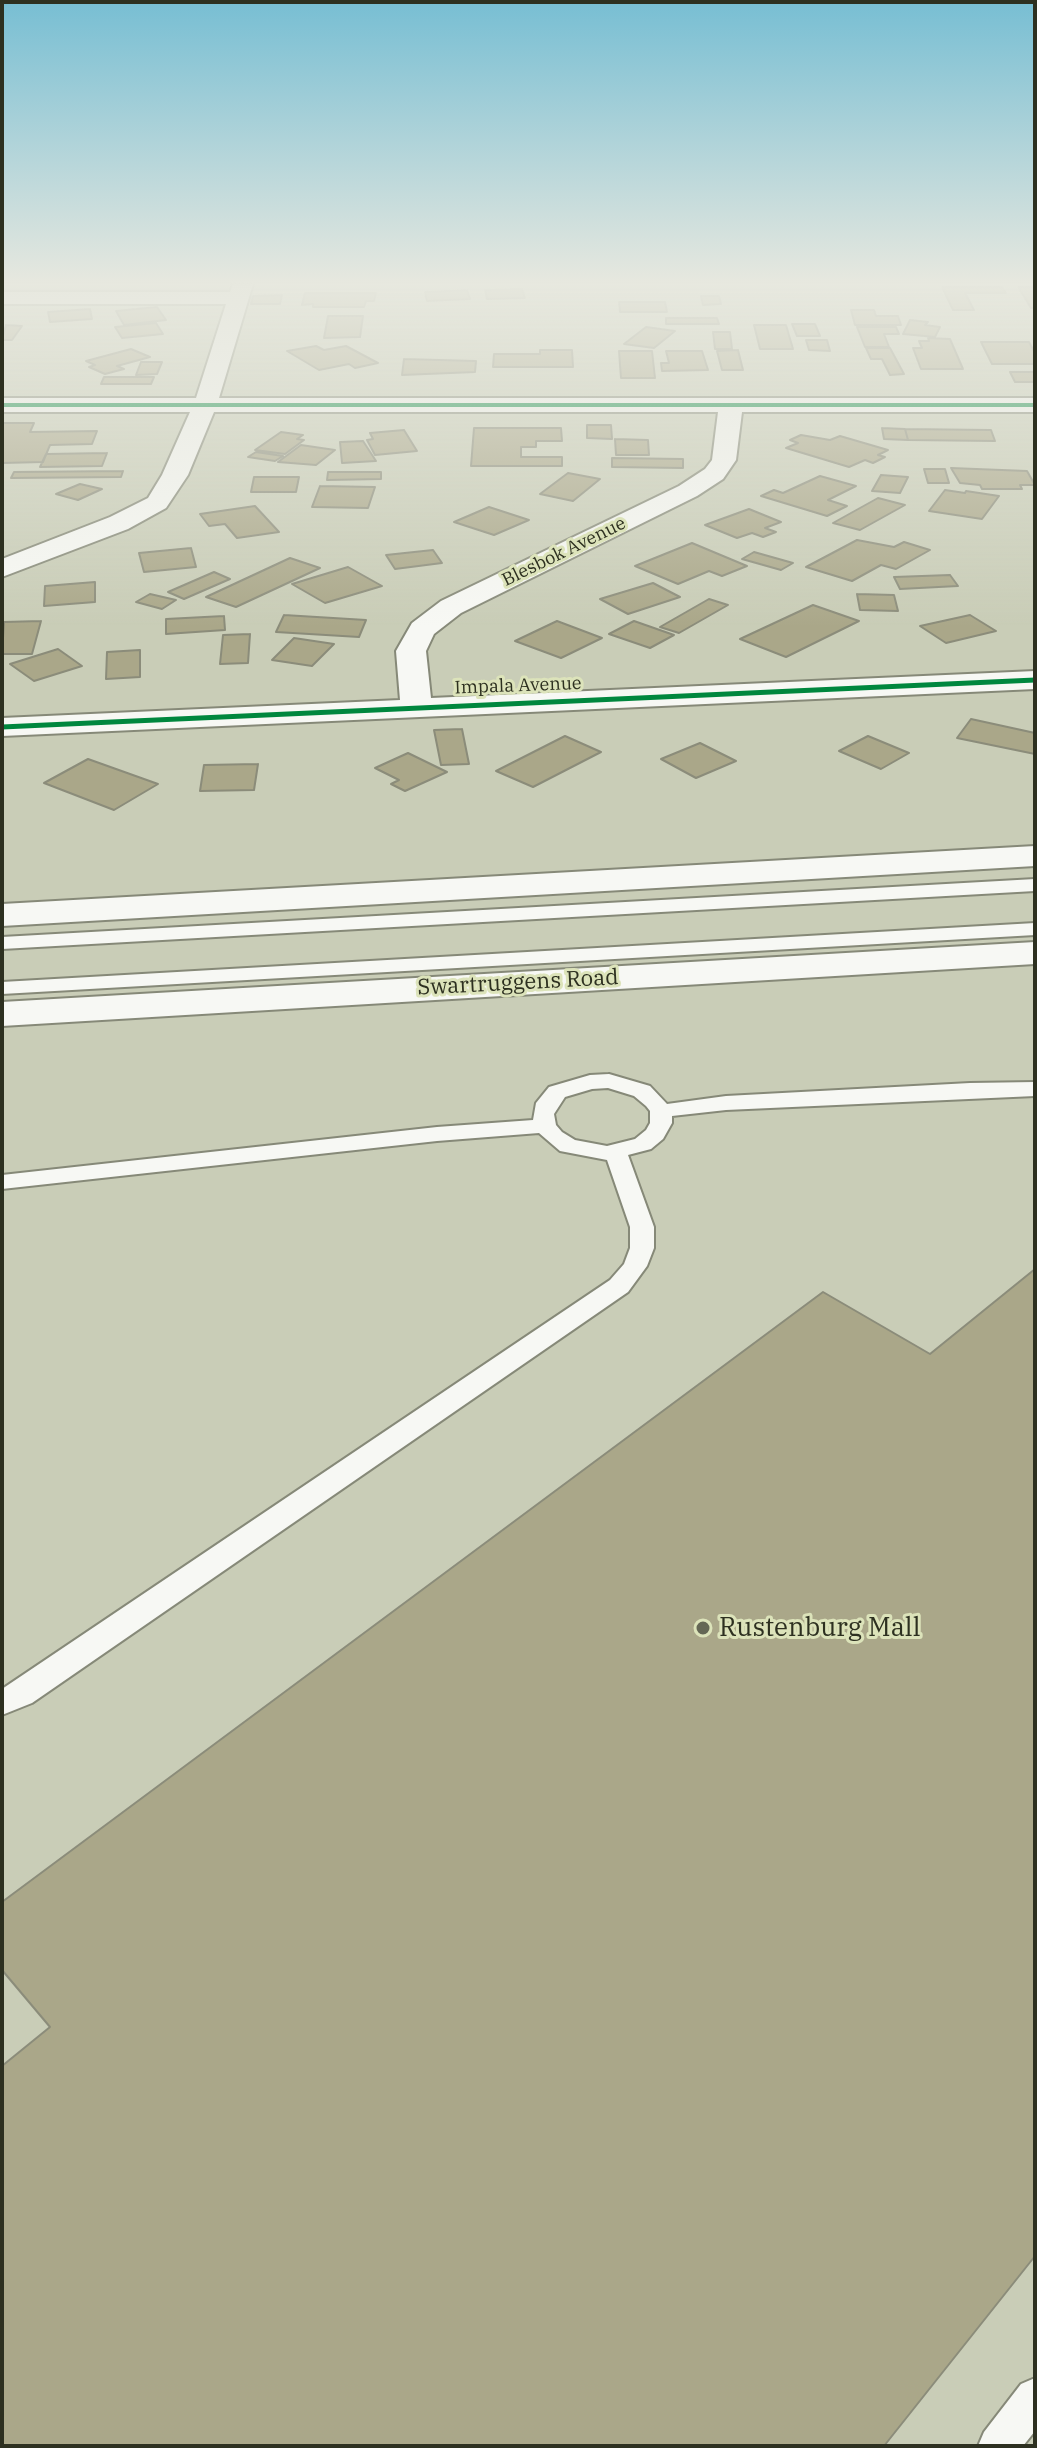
<!DOCTYPE html>
<html>
<head>
<meta charset="utf-8">
<style>
	body { margin:0 }
	#map { position:relative; width:1037px; height:2448px; overflow:hidden; background:#c9cdb7; font-family:"IBM Plex Serif",serif }
	canvas { display:block }
	.frame { position:absolute; inset:0; border:4px solid #2d3020; pointer-events:none }
</style>
</head>
<body>
<div id="map">
<canvas width="1037" height="2448"></canvas>
<div class="frame"></div>
</div>
<script>
const context = document.querySelector('canvas').getContext('2d');
context.lineJoin = 'round';
function paint(path, color) { context.fillStyle = color; context.fill(path, 'evenodd'); }
const poly = rows => new Path2D(rows.map(r => 'M' + r).join(''));
function trace(path, color, width, dash) { context.strokeStyle = color; context.lineWidth = width; context.lineCap = dash ? 'butt' : 'round'; context.setLineDash(dash || []); context.stroke(path); }
function drawText(font, color, halo, rows, align = 'center') {
  context.font = font + ' "IBM Plex Serif",serif'; context.lineWidth = 6; context.setLineDash([]); context.textBaseline = 'middle'; context.strokeStyle = halo; context.fillStyle = color; for (const [text, x, y, turn = 0] of rows) {
    context.save(); context.translate(x, y); context.rotate((+turn || 0) * Math.PI / 180); context.textAlign = isNaN(turn) ? turn : align; if (halo) context.strokeText(text, 0, 0); context.fillText(text, 0, 0); context.restore();
  }
}
const building = poly([
	[942,287,1002,287,1006,293,965,293,974,310,953,310,942,287],
	[1018,287,1035,287,1035,308,1031,308,1018,287],
	[522,289,525,298,487,299,485,290,522,289],
	[467,290,470,299,427,301,425,292,467,290],
	[305,293,376,293,374,301,366,301,364,307,313,307,313,304,302,305,305,293],
	[282,295,280,304,251,304,253,296,282,295],
	[701,296,719,296,721,304,703,305,701,296],
	[619,302,665,302,667,312,620,312,619,302],
	[157,307,166,320,124,325,116,311,157,307],
	[90,309,92,319,50,322,48,312,90,309],
	[851,310,874,310,876,316,898,316,901,325,855,325,851,310],
	[328,316,363,316,360,337,324,338,328,316],
	[666,318,717,318,719,324,666,324,666,318],
	[910,320,928,322,925,325,940,327,935,337,903,334,910,320],
	[156,323,163,334,122,338,115,327,156,323],
	[792,324,815,324,820,336,797,336,792,324],
	[6,325,22,326,12,340,2,340,6,325],
	[754,325,786,325,793,349,760,349,754,325],
	[646,327,675,331,654,348,624,344,646,327],
	[857,327,896,327,899,334,884,334,889,347,865,347,857,327],
	[713,332,730,332,732,349,715,349,713,332],
	[928,338,950,339,963,369,921,369,913,348,922,348,919,341,929,341,928,338],
	[806,340,827,340,830,351,809,350,806,340],
	[981,342,1029,342,1035,353,1035,364,992,364,981,342],
	[316,346,324,350,346,346,378,363,355,368,349,364,319,370,287,351,316,346],
	[866,348,890,348,904,374,890,375,882,359,871,359,866,348],
	[131,349,150,357,117,366,124,369,105,374,89,367,95,365,86,361,131,349],
	[540,350,572,350,573,367,493,367,494,354,540,354,540,350],
	[738,350,743,370,722,370,717,351,738,350],
	[619,351,652,351,655,378,621,378,619,351],
	[666,351,702,351,708,370,662,371,661,363,669,363,666,351],
	[404,359,476,361,475,372,402,375,404,359],
	[141,362,162,362,157,374,136,375,141,362],
	[1010,372,1035,372,1035,382,1015,382,1010,372],
	[104,377,154,377,151,384,101,384,104,377],
	[2,423,34,423,30,432,97,431,92,444,50,445,43,462,2,463,2,423],
	[587,425,611,425,612,439,587,438,587,425],
	[474,428,561,428,562,441,536,441,536,447,521,447,521,457,562,457,562,466,471,466,474,428],
	[882,428,905,429,908,440,884,439,882,428],
	[905,429,991,430,995,441,908,440,905,429],
	[404,430,417,451,375,455,367,440,373,439,370,433,404,430],
	[281,432,303,435,297,439,304,440,285,454,255,450,281,432],
	[801,435,830,440,840,436,888,450,878,455,885,457,873,463,865,460,849,467,786,448,798,443,790,440,801,435],
	[615,439,648,440,649,455,616,455,615,439],
	[363,441,376,461,342,463,340,442,363,441],
	[301,445,335,450,316,465,278,462,301,445],
	[256,452,283,456,275,461,248,457,256,452],
	[107,453,102,466,40,467,46,454,107,453],
	[612,458,683,459,683,468,612,467,612,458],
	[951,468,1027,471,1035,485,1020,485,1022,489,982,489,980,485,960,483,951,468],
	[924,469,945,469,949,483,928,483,924,469],
	[123,471,121,477,11,478,14,472,123,471],
	[328,472,381,472,381,479,327,480,328,472],
	[568,473,600,479,573,501,540,494,568,473],
	[881,475,908,477,900,493,872,491,881,475],
	[820,476,856,486,828,500,847,506,827,516,761,496,774,490,783,493,820,476],
	[254,477,299,477,296,492,251,492,254,477],
	[80,484,102,489,78,500,56,494,80,484],
	[320,486,375,487,368,508,312,507,320,486],
	[945,490,965,493,966,491,999,496,982,519,929,511,945,490],
	[878,498,905,505,860,530,833,523,878,498],
	[255,506,279,532,237,538,225,524,209,526,200,514,255,506],
	[489,507,529,520,494,535,454,522,489,507],
	[749,509,781,522,765,528,776,532,763,537,752,533,737,538,705,525,749,509],
	[857,540,894,547,904,542,930,550,896,569,881,565,852,581,806,567,857,540],
	[692,543,747,566,722,576,709,571,678,584,635,566,692,543],
	[191,548,196,567,144,572,139,553,191,548],
	[433,550,442,563,395,569,386,555,433,550],
	[754,552,793,563,781,570,742,559,754,552],
	[290,558,320,568,236,607,206,597,290,558],
	[348,567,382,586,325,603,292,584,348,567],
	[214,572,230,579,184,599,168,592,214,572],
	[950,575,958,586,900,589,894,577,950,575],
	[95,582,95,602,44,606,45,586,95,582],
	[653,583,680,597,628,614,600,599,653,583],
	[150,594,176,600,162,609,136,602,150,594],
	[857,594,894,595,898,611,860,610,857,594],
	[709,599,728,605,679,633,660,627,709,599],
	[813,605,859,621,786,657,740,639,813,605],
	[284,615,366,620,359,637,276,632,284,615],
	[970,615,996,631,946,643,920,626,970,615],
	[224,616,225,630,166,634,166,619,224,616],
	[41,621,32,654,2,654,4,622,41,621],
	[557,621,602,638,561,658,515,641,557,621],
	[634,621,674,635,650,648,609,634,634,621],
	[250,634,248,663,220,664,223,635,250,634],
	[294,638,334,644,312,666,272,660,294,638],
	[58,649,82,666,34,681,10,664,58,649],
	[140,650,140,677,106,679,107,652,140,650],
	[971,719,1035,733,1035,754,957,738,971,719],
	[462,729,469,764,441,765,434,730,462,729],
	[565,736,601,752,533,787,496,771,565,736],
	[868,736,909,753,881,769,839,751,868,736],
	[700,743,736,761,696,778,661,759,700,743],
	[408,753,447,772,405,791,391,784,399,780,375,768,408,753],
	[88,759,158,784,114,810,44,783,88,759],
	[258,764,254,790,200,791,204,765,258,764],
	[1035,1269,1035,2256,884,2446,2,2446,2,2066,50,2027,2,1970,2,1902,823,1292,930,1354,1035,1269]
]);
paint(building, '#aaa789');
trace(building, '#8b8c7a', 2);
const lane = poly([
	[1035,879,1035,891,2,949,2,937,1035,879],
	[1035,923,1035,935,2,994,2,982,1035,923],
	[609,1074,650,1086,667,1104,726,1096,970,1083,1035,1082,1035,1096,726,1110,672,1116,672,1123,663,1139,651,1149,628,1155,654,1227,654,1248,647,1266,628,1292,32,1703,2,1715,2,1689,610,1280,624,1264,630,1248,630,1227,607,1160,560,1151,539,1133,437,1141,2,1189,2,1175,437,1127,533,1120,536,1103,549,1087,590,1075,609,1074],
	[608,1088,634,1096,646,1106,650,1111,650,1123,646,1130,635,1139,607,1146,575,1140,562,1132,556,1125,554,1114,565,1097,592,1089,608,1088],
	[1035,2378,1035,2431,1023,2446,978,2446,984,2432,1021,2384,1035,2378]
]);
const street = poly([
	[233,284,253,284,219,398,1035,398,1035,412,742,412,736,460,723,479,697,496,461,613,434,634,426,651,431,698,1035,671,1035,689,2,736,2,718,400,700,396,651,412,623,441,601,679,486,705,469,712,460,718,412,214,412,188,475,166,508,128,529,2,577,2,559,110,517,148,498,162,475,190,412,2,412,2,398,196,398,226,304,2,304,2,292,230,292,233,284]
]);
const secondary = poly([
	[1035,846,1035,866,2,926,2,904,1035,846],
	[1035,942,1035,964,2,1026,2,1002,1035,942]
]);
trace(lane, '#868978', 4);
trace(street, '#868978', 4);
trace(secondary, '#868978', 4);
paint(lane, '#f7f8f4');
paint(street, '#f7f8f4');
paint(secondary, '#f7f8f4');
trace(poly([
	[2,405,1035,405]
]), '#00873e', 4);
trace(poly([
	[2,727,1035,680]
]), '#00873e', 5);
const sky = context.createLinearGradient(0, 0, 0, 627);
sky.addColorStop(0, '#77bed3');
sky.addColorStop(0.45, '#e7e8df');
sky.addColorStop(1, '#e7e8df00');
context.fillStyle = sky;
context.fillRect(0, 0, 1037, 627);
for (const [x, y, r, color] of [
	[703,1628,8,"#646755"]
]) { const dot = new Path2D(); dot.arc(x, y, r, 0, 2 * Math.PI); context.fillStyle = color; context.fill(dot); trace(dot, '#dce3ba', 3); }
drawText('18px', '#2d3020', '#dce3ba', [
	["Blesbok Avenue",564,552,-26],
	["Impala Avenue",518,686,-2]
]);
drawText('22px', '#2d3020', '#dce3ba', [
	["Swartruggens Road",518,983,-3]
]);
drawText('26px', '#2d3020', '#dce3ba', [
	["Rustenburg Mall",719,1628]
], 'left');
</script>
</body>
</html>
